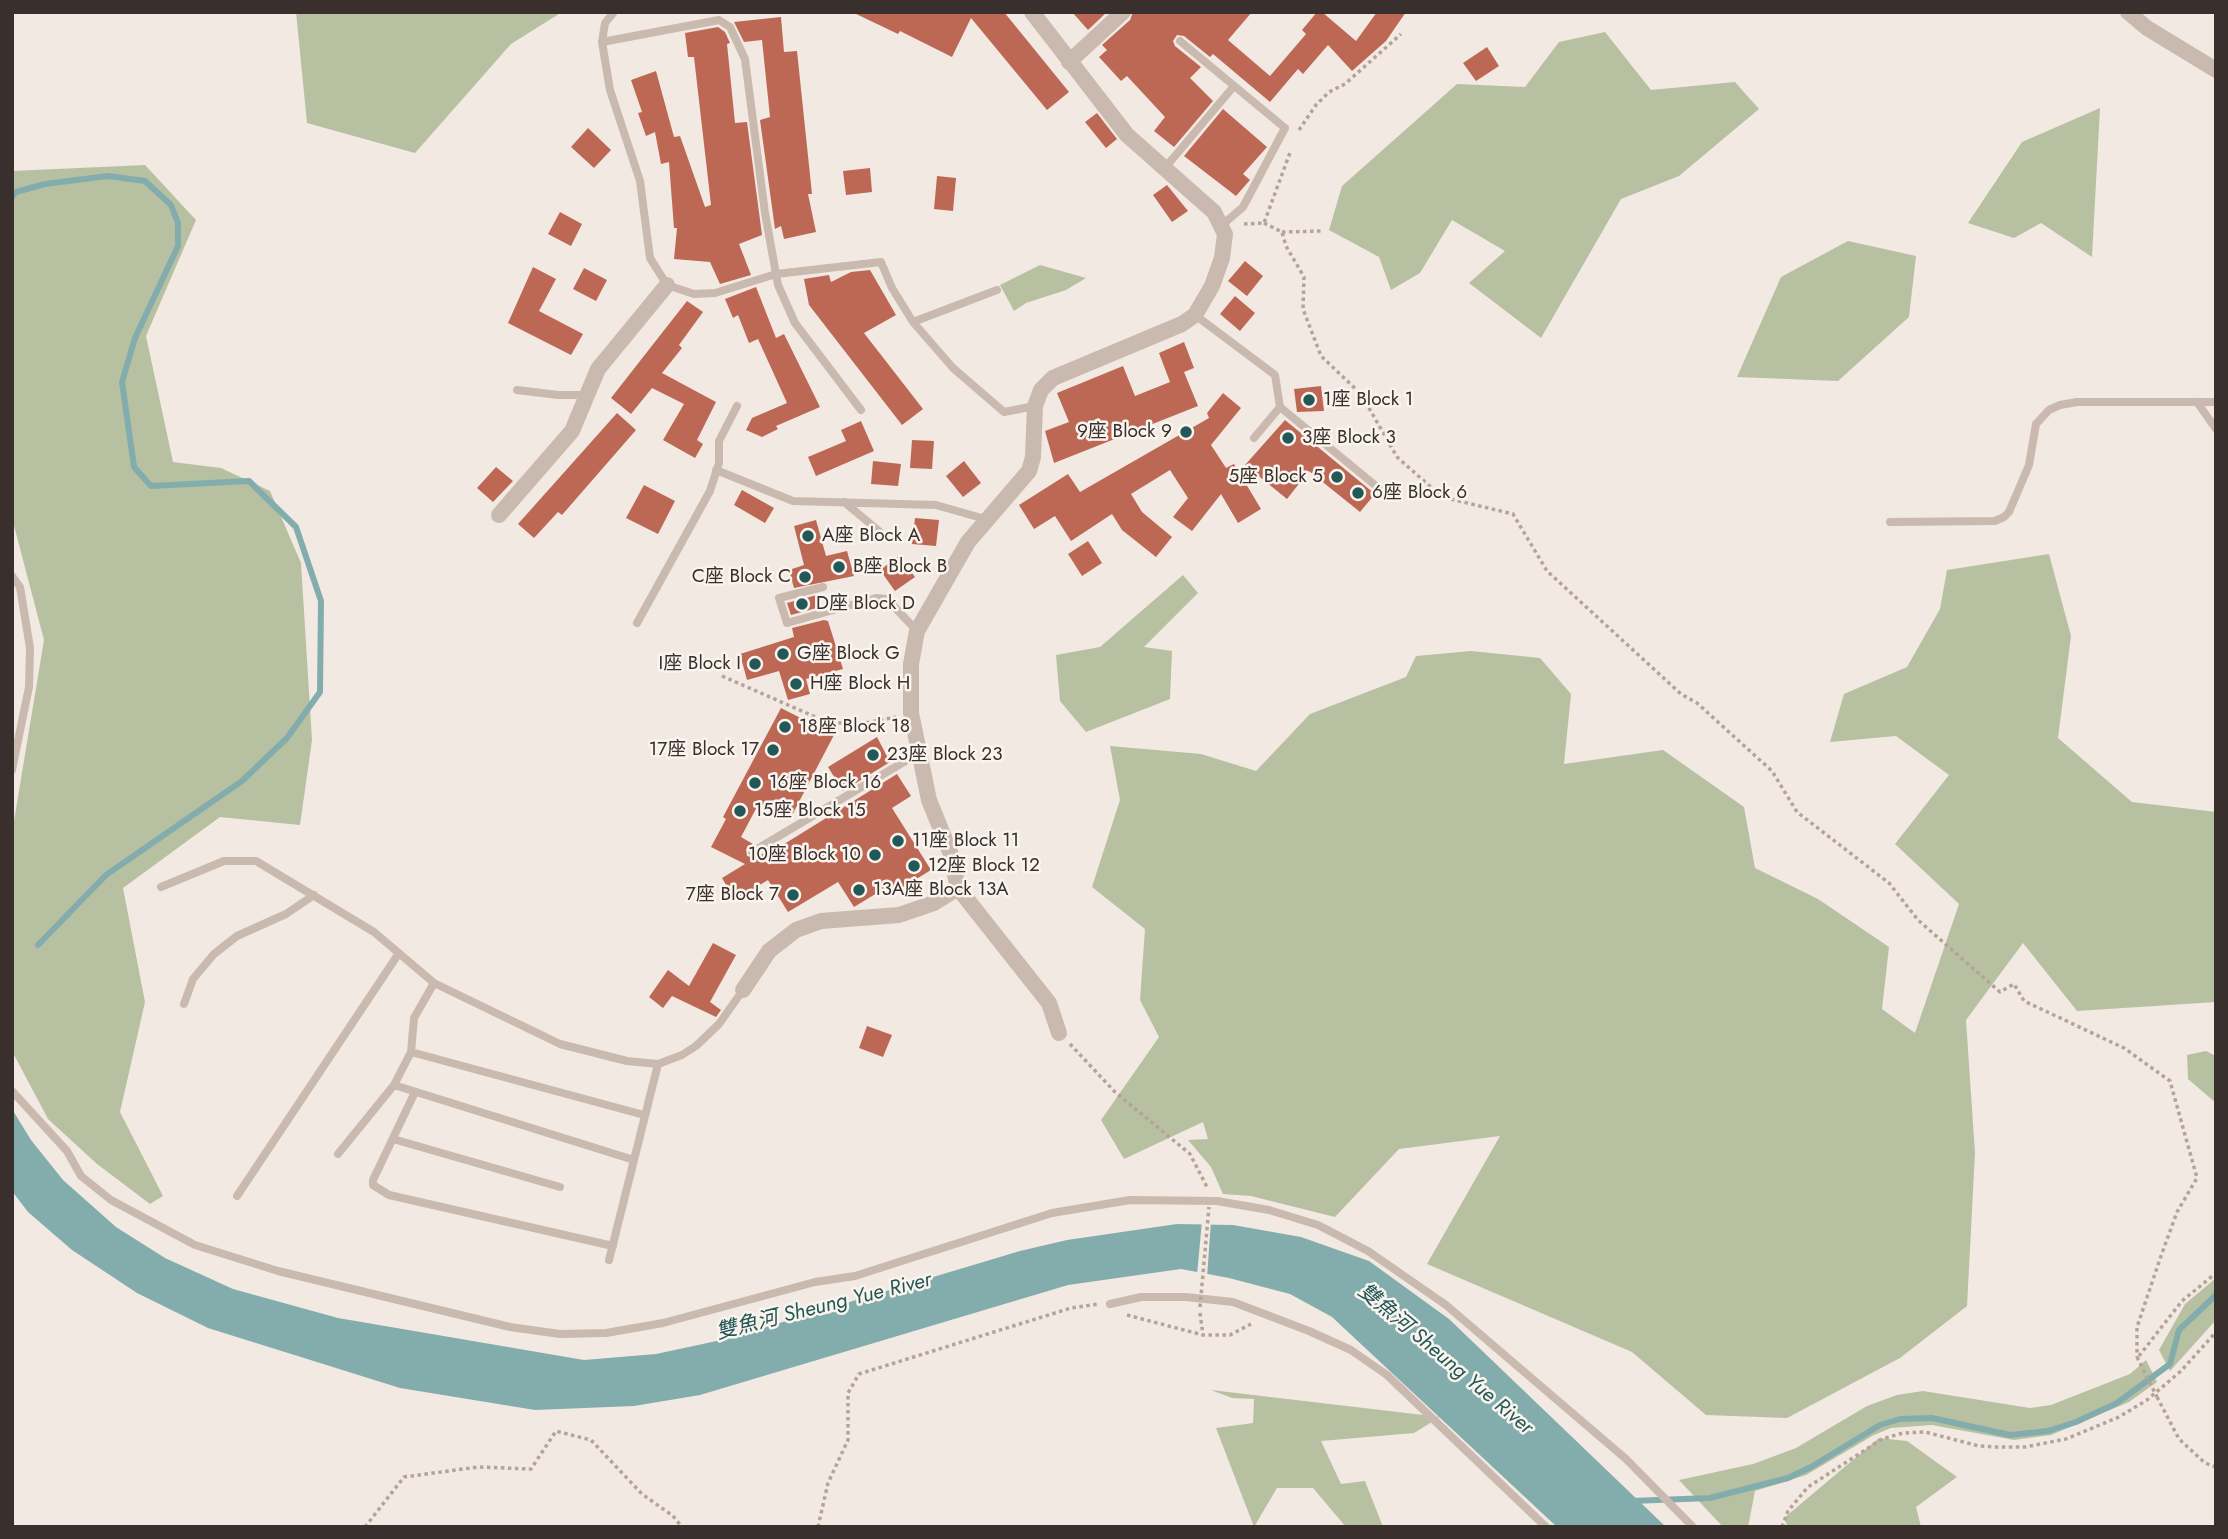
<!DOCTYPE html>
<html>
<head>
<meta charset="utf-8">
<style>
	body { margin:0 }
	#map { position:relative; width:2228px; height:1539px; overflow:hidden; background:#f2e9e2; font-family:Jost,sans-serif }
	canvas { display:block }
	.frame { position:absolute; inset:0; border:14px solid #392f2c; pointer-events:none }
</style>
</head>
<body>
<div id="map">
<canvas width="2228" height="1539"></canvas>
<div class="frame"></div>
</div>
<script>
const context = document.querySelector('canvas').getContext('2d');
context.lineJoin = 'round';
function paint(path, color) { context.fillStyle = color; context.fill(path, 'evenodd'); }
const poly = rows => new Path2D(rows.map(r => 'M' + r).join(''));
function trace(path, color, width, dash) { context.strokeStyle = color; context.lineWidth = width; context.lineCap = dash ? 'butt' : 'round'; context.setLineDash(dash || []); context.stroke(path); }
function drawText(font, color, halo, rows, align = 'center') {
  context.font = font + ' Jost,"Noto Sans TC",sans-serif'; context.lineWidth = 5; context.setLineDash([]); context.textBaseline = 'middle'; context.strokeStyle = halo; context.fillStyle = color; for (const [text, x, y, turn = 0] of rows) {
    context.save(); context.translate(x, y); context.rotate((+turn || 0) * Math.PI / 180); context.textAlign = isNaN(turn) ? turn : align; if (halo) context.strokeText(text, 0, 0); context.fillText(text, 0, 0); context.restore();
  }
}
paint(poly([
	[296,12,562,12,511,44,415,153,307,123],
	[1605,32,1651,90,1735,82,1759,109,1679,176,1621,199,1541,338,1469,283,1505,251,1452,220,1420,273,1391,290,1379,257,1329,230,1342,186,1457,84,1525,87,1559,42],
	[2100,108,2092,257,2041,223,2014,238,1968,223,2022,142],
	[145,165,196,220,146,336,173,462,221,468,270,491,301,563,312,740,300,825,220,817,123,888,145,1002,120,1112,163,1196,150,1204,97,1164,48,1119,12,1051,12,833,44,640,12,518,12,171],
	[1848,241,1916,256,1909,317,1838,381,1737,377,1781,277],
	[1040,265,1086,278,1066,290,1026,303,1014,311,1000,285],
	[2049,554,2071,636,2058,738,2132,802,2216,812,2216,1002,2077,1011,2023,943,1966,1020,1975,1153,1967,1306,1900,1358,1787,1418,1706,1415,1632,1352,1427,1264,1500,1136,1399,1149,1335,1217,1251,1196,1223,1194,1211,1167,1188,1140,1208,1139,1203,1122,1124,1159,1101,1120,1159,1037,1140,1000,1145,929,1092,887,1120,800,1110,746,1201,754,1256,771,1310,714,1406,677,1416,656,1471,651,1540,658,1571,694,1564,764,1663,750,1744,807,1755,868,1818,899,1889,947,1882,1009,1915,1033,1959,904,1895,844,1949,775,1896,736,1830,742,1844,694,1907,667,1940,609,1947,570],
	[1183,575,1198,593,1144,647,1172,651,1170,699,1086,732,1060,701,1056,655,1100,647],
	[2206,1051,2216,1056,2216,1103,2188,1079,2187,1055],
	[2216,1278,2216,1320,2170,1371,2159,1350,2185,1304],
	[2146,1360,2157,1382,2129,1402,2051,1435,2014,1440,1932,1425,1891,1428,1874,1435,1806,1475,1755,1491,1748,1527,1723,1527,1679,1480,1753,1464,1796,1448,1867,1406,1897,1395,1923,1391,2030,1408,2051,1405,2130,1374],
	[1211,1390,1440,1417,1414,1433,1321,1441,1341,1484,1365,1481,1383,1527,1346,1527,1313,1488,1277,1488,1254,1527,1216,1428,1253,1423,1254,1399,1232,1398],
	[1879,1438,1907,1441,1957,1477,1916,1507,1921,1527,1788,1527,1784,1518]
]), '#b8c0a2');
paint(poly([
	[12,1109,31,1140,63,1180,116,1227,165,1258,233,1289,338,1318,584,1360,656,1354,726,1339,1020,1251,1067,1240,1177,1224,1233,1225,1301,1237,1369,1261,1449,1319,1666,1527,1557,1527,1332,1317,1290,1294,1229,1278,1181,1269,1068,1285,700,1395,634,1406,535,1410,400,1388,208,1328,137,1293,72,1250,28,1212,12,1191]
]), '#83adac');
paint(poly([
	[1202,1221,1211,1221,1207,1277,1197,1275]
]), '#f2e9e2');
trace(poly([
	[12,197,16,192,45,184,108,176,145,181,171,205,178,223,178,246,135,338,122,382,134,467,151,486,249,481,296,527,321,601,320,692,287,738,242,781,106,875,38,945],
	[1631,1501,1710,1498,1788,1478,1811,1467,1880,1425,1900,1419,1932,1418,2010,1435,2048,1431,2076,1422,2117,1403,2170,1364,2179,1330,2216,1295]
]), '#83adac', 6);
paint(poly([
	[852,12,1004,12,1069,92,1047,110,971,18,952,57,900,31,898,34],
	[1072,12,1107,12,1088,30],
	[1133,12,1252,12,1228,40,1270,76,1306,34,1302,30,1317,12,1322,12,1356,41,1377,12,1406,12,1386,41,1352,71,1328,45,1303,74,1298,69,1270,102,1213,54,1210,57,1184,36,1177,35,1173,41,1175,46,1201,67,1190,78,1213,101,1174,147,1154,131,1165,117,1127,76,1121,81,1099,57,1107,50,1102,45,1130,20],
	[781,17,784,52,797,51,812,194,808,194,816,232,784,239,781,226,775,229,760,120,770,117,762,40,744,42,734,22],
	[718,27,725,32,730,43,727,44,735,123,747,122,762,235,739,244,751,275,720,284,710,262,674,259,677,228,674,228,669,162,661,164,655,132,646,136,638,113,642,112,631,80,656,71,674,137,680,136,705,207,711,205,694,57,688,57,685,33],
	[1487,47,1499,66,1476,81,1463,63],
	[1223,109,1267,147,1243,174,1250,180,1236,196,1184,156],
	[1097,113,1117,139,1106,148,1085,122],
	[588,128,611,150,594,168,571,147],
	[870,168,872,192,846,195,843,171],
	[937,176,956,178,953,211,934,209],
	[1167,185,1188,211,1172,222,1153,195],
	[560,212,582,224,571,246,548,234],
	[1245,261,1263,276,1247,296,1228,281],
	[533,267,556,279,539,311,583,334,571,355,508,323],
	[584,268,607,280,596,301,573,289],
	[870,270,896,315,864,333,923,409,902,425,809,305,804,279,829,275,831,282,851,272],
	[756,287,776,338,784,334,820,407,776,426,778,429,762,437,746,430,752,418,787,403,758,339,749,343,738,315,733,318,725,299],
	[1235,296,1255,313,1240,331,1220,314],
	[687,301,703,312,679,345,682,348,662,373,716,402,697,440,703,444,695,458,663,440,684,404,652,388,631,414,611,398],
	[1184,342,1194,368,1184,372,1198,406,1054,463,1045,431,1069,422,1057,393,1123,366,1135,396,1170,382,1159,353],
	[1321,386,1324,411,1297,412,1294,389],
	[1223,393,1241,408,1211,445,1226,468,1234,464,1261,509,1238,523,1221,494,1192,531,1173,517,1188,498,1170,470,1131,494,1142,512,1172,537,1156,557,1122,530,1112,514,1071,541,1055,516,1034,529,1019,505,1068,474,1080,492,1209,418,1207,413],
	[617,413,636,430,562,515,558,512,534,538,518,524],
	[1285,420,1375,494,1360,512,1309,471,1287,499,1245,465],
	[861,421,874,451,816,476,808,457,846,441,841,430],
	[912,440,934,441,932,469,910,468],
	[873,461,901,464,898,486,871,484],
	[964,461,981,483,963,497,946,476],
	[496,467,513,481,493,502,477,488],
	[644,485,675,501,658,534,626,518],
	[742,490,774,508,765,523,734,505],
	[915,518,939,520,936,546,912,544],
	[816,520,826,556,847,551,854,576,794,588,789,570,804,565,794,526],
	[1088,541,1102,563,1082,576,1068,554],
	[899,556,915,577,895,591,880,570],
	[817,595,820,607,791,615,787,603],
	[824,620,828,621,843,669,806,679,810,694,788,700,779,671,747,680,740,654,794,637,792,628],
	[781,708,834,735,790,819,759,803,741,837,753,844,746,849,747,856,755,858,776,846,773,851,897,774,911,796,892,808,931,870,887,897,882,890,854,907,838,882,788,912,768,880,735,900,722,878,745,864,711,847,726,819,723,817],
	[877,737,890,762,843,791,828,767],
	[713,943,736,955,710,1002,721,1010,716,1017,672,996,663,1008,649,997,668,970,689,986],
	[867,1026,892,1035,883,1057,859,1048]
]), '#bd6855');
trace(poly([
	[1299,130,1316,105,1329,92,1345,84,1401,34],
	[1264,223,1282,232,1286,246,1304,277,1303,309,1321,356,1361,394,1397,457,1442,497,1513,514,1547,571,1681,694,1697,703,1772,771,1797,812,1889,883,1918,920,2000,992,2014,984,2024,1001,2124,1048,2170,1081,2197,1178,2177,1212,2161,1256,2137,1327,2137,1357],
	[1244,224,1264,223,1291,150],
	[1282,232,1322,231],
	[722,676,827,722,860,724,896,717],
	[1070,1044,1115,1092,1190,1154,1208,1189],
	[1200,1313,1203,1335],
	[1127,1315,1203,1335,1230,1335,1251,1324],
	[2139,1356,2182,1301,2216,1273],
	[2157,1397,2179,1439,2205,1463,2216,1467],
	[365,1527,404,1477,478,1467,531,1469,556,1431,591,1440,642,1494,673,1516,682,1527],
	[818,1527,828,1483,848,1440,848,1393,859,1374,1071,1308,1098,1304],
	[1782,1527,1788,1511,1808,1487,1882,1439,1903,1433,1925,1432,1979,1446,1996,1447,2025,1447,2066,1439,2119,1417,2147,1400,2181,1371,2216,1332]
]), '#b6a398', 3.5, [3.5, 3.5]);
trace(poly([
	[614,12,605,23,602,42,610,90,640,181,650,258,667,285,694,294,715,293,776,274,881,262,892,288,913,322,953,368,1004,412,1035,406],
	[1180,41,1285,128,1243,207,1221,226],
	[602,42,719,20,730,27,745,59,765,213,778,285,795,323,861,410],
	[1164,169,1234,86],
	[1195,315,1275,375,1280,407,1254,438],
	[913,322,997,290],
	[517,390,558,395,587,395],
	[2197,402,2216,429],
	[1280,407,1387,495],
	[716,470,793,501,936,505,985,519],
	[844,502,879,531],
	[1890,522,1995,521,2004,517,2009,512,2029,465,2036,424,2049,410,2060,405,2077,402,2216,402],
	[12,576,20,587,30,648,29,687,12,770],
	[823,587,779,598,787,623,876,598,887,599,917,631],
	[637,623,710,491,719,463,719,441,737,406],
	[752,852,919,753],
	[161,887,224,861,256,861,374,932,434,983,560,1044,627,1061,658,1064,682,1055,696,1046,719,1024,743,990],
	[184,1004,193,979,214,954,237,936,286,914,314,895],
	[411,1052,644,1115],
	[394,1085,634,1160],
	[12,1091,67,1151,81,1176,111,1200,195,1245,278,1271,510,1327,560,1334,606,1333,663,1323,815,1282,855,1276,1052,1213,1130,1200,1217,1201,1269,1210,1318,1225,1368,1251,1446,1305,1626,1459,1693,1527],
	[415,1092,373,1180,373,1185,389,1195,613,1246],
	[393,1139,560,1187],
	[338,1154,394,1085,411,1052,414,1018,434,983],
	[237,1196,399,953],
	[609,1260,658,1064],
	[1110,1304,1141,1297,1186,1297,1233,1302,1309,1331,1351,1350,1387,1375,1546,1527]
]), '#cab9ae', 8);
trace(poly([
	[1032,12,1127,135,1214,212,1225,234,1222,258,1212,286,1195,315,1182,324,1053,378,1041,390,1035,406,1033,457,1029,471,968,542,917,631,911,664,911,713,929,800,950,852,958,888,1049,1003,1059,1033],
	[2128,12,2147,28,2216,70],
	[1069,62,1123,12],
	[499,515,572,431,598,369,667,285],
	[743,990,769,951,796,930,821,921,899,915,934,903,958,888]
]), '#cab9ae', 16);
trace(poly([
	[1200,1307,1209,1207],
	[2137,1357,2157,1397]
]), '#b6a398', 3.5, [3.5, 3.5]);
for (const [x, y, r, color] of [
	[1309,400,7,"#245858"],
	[1186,432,7,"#245858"],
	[1288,438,7,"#245858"],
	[1337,477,7,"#245858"],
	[1358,493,7,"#245858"],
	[808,536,7,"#245858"],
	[839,567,7,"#245858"],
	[805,577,7,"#245858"],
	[802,604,7,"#245858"],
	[783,654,7,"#245858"],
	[755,664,7,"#245858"],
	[796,684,7,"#245858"],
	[785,727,7,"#245858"],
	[773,750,7,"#245858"],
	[873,755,7,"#245858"],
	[755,783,7,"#245858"],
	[740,811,7,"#245858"],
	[898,841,7,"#245858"],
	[875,855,7,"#245858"],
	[914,866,7,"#245858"],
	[859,890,7,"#245858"],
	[793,895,7,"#245858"]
]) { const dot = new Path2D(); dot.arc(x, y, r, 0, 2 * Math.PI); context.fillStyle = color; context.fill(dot); trace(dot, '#faf4ee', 2.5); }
drawText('19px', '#392f2c', '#faf4ee', [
	["1座 Block 1",1323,400],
	["9座 Block 9",1172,432,"right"],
	["3座 Block 3",1302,438],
	["5座 Block 5",1323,477,"right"],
	["6座 Block 6",1372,493],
	["A座 Block A",822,536],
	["B座 Block B",853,567],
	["C座 Block C",791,577,"right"],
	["D座 Block D",816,604],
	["G座 Block G",797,654],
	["I座 Block I",741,664,"right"],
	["H座 Block H",810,684],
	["18座 Block 18",799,727],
	["17座 Block 17",759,750,"right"],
	["23座 Block 23",887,755],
	["16座 Block 16",769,783],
	["15座 Block 15",754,811],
	["11座 Block 11",912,841],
	["10座 Block 10",861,855,"right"],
	["12座 Block 12",928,866],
	["13A座 Block 13A",873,890],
	["7座 Block 7",779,895,"right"]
], 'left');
drawText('italic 21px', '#245858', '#faf4ee', [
	["雙魚河 Sheung Yue River",824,1307,-14],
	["雙魚河 Sheung Yue River",1445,1360,40]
]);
</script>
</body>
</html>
